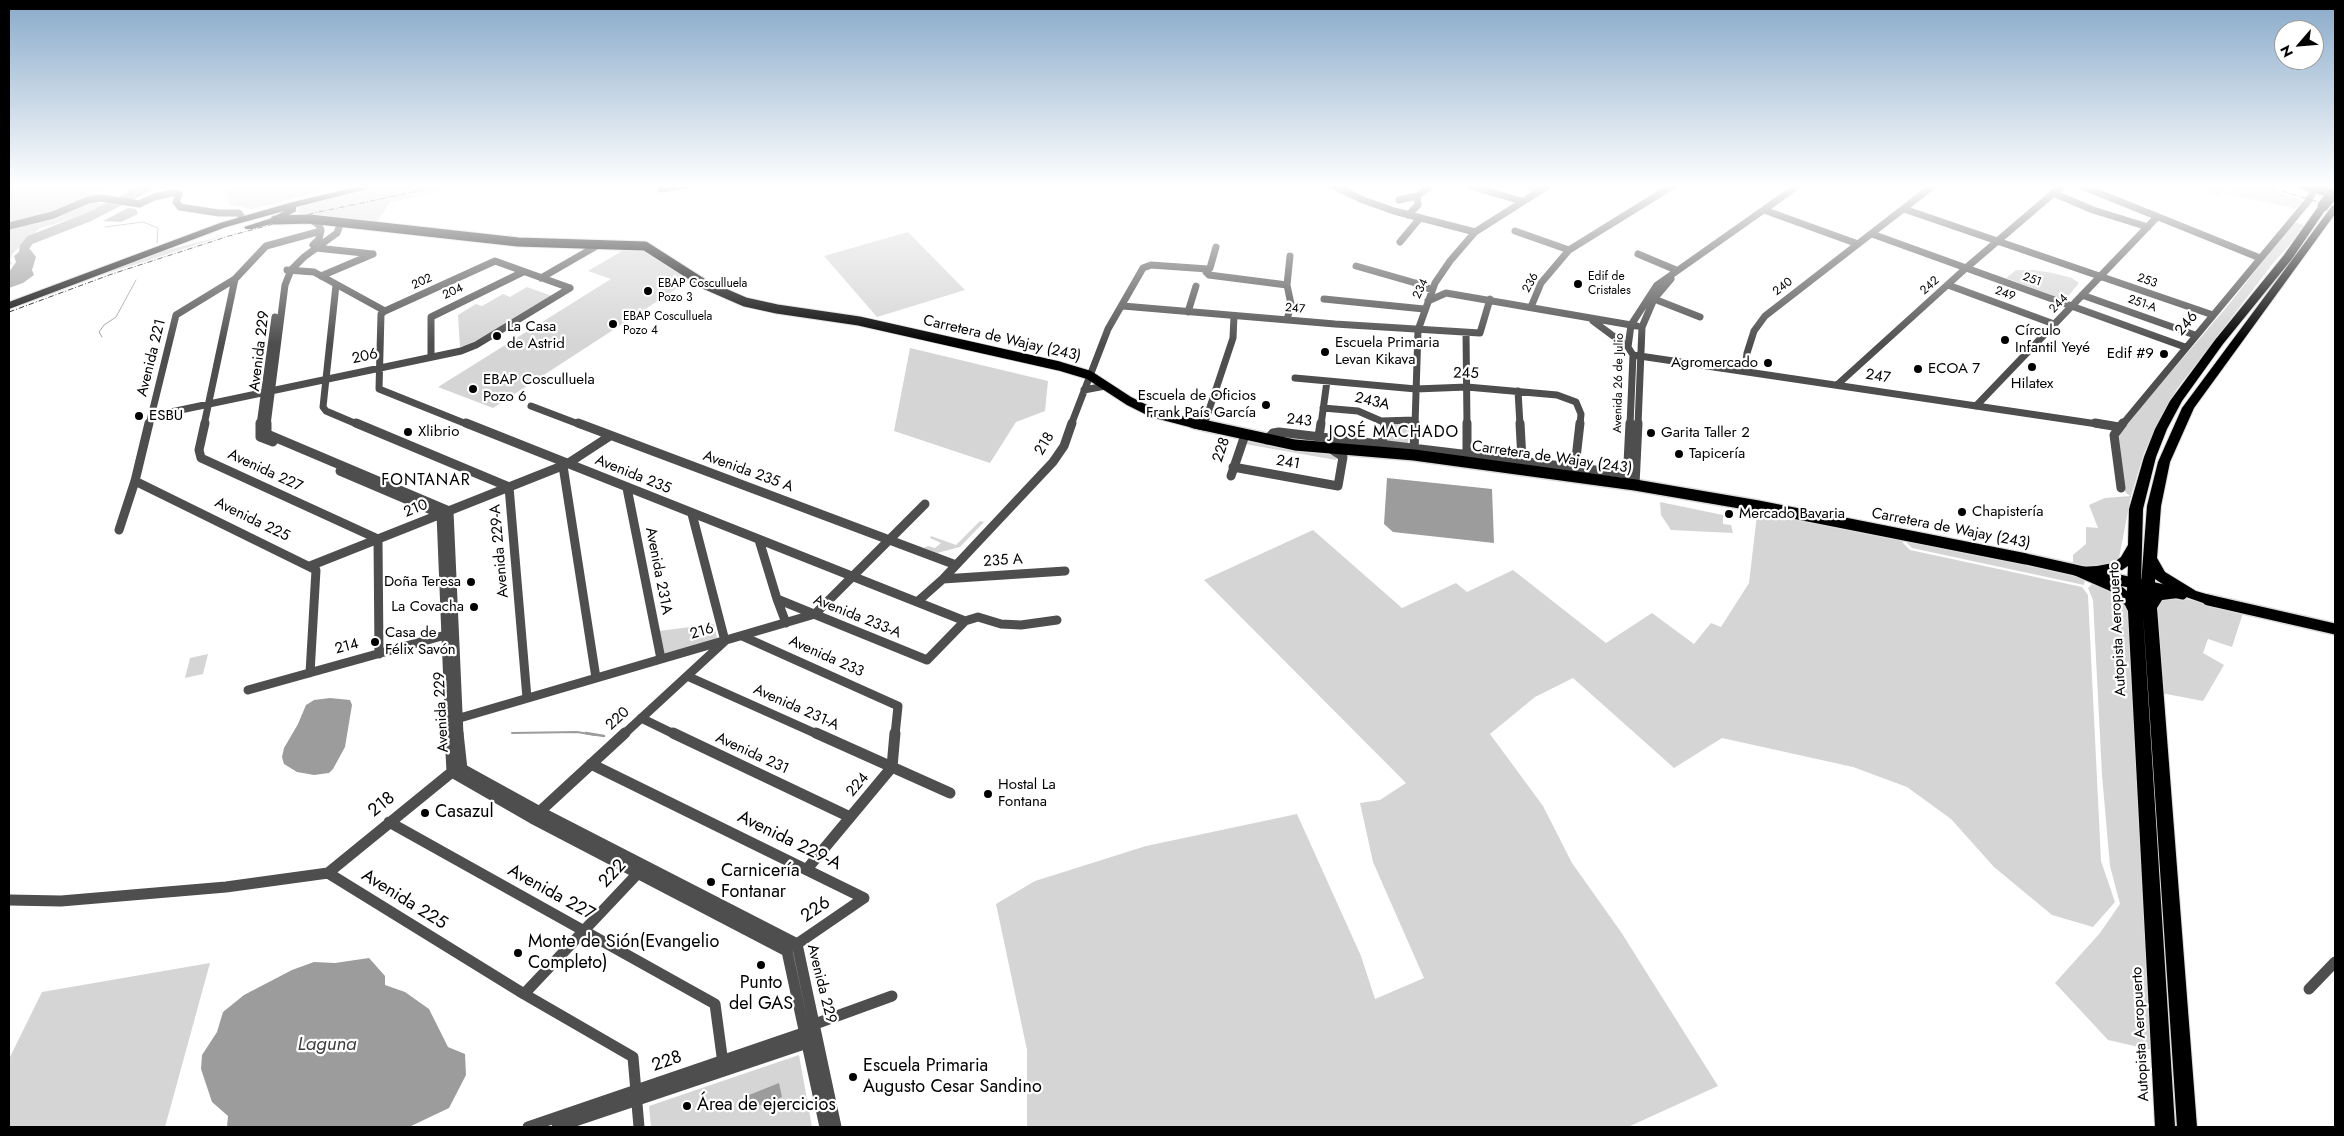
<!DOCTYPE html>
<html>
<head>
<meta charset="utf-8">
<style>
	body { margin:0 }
	#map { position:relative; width:2344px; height:1136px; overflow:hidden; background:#fff; font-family:Jost,sans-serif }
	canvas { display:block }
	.frame { position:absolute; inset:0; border:10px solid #000; pointer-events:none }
	.north { position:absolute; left:2274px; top:20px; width:50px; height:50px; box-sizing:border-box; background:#fff; border:1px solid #999; border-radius:50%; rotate:243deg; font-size:14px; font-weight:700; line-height:20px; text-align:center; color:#000 }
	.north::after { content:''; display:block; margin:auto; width:18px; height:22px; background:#000; clip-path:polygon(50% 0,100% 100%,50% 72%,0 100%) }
</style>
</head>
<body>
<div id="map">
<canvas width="2344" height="1136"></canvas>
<div class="frame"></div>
<div class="north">N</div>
</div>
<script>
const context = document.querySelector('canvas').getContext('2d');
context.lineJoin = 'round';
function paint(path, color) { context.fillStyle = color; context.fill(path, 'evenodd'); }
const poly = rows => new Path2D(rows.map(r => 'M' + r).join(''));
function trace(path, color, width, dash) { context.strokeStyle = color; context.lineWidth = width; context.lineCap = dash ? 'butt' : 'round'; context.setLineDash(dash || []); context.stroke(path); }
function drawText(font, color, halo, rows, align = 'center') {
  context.font = font + ' Jost,sans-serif'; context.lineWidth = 4.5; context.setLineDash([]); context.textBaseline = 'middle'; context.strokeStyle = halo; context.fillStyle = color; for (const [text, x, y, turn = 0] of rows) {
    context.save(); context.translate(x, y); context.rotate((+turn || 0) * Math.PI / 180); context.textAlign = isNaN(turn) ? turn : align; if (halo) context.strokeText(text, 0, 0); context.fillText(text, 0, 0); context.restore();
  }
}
paint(poly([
	[9,185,115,185,60,211,9,224],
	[231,185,306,185,323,191,252,209,230,205,226,187],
	[386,185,467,185,390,202,376,223,310,217,297,212,300,207,311,202],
	[2190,185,2233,185,2218,195],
	[2239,185,2256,185,2303,201,2296,208,2293,208,2225,193],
	[94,202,107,204,85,215,40,228,13,253,10,260,12,263,9,266,9,228],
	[2294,222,2307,226,2274,262,2177,389,2163,413,2144,453,2131,496,2119,558,2114,564,2107,567,2078,567,2049,560,2073,562,2073,555,2086,544,2086,527,2098,528,2089,505,2105,498,2130,496,2125,492,2118,437,2121,430,2225,309],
	[908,232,965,290,877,317,824,256],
	[230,234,99,276,9,310,9,308,144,256],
	[617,246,642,249,671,266,669,269,675,269,690,280,493,408,438,387,611,279,588,271,622,251,612,250],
	[2016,270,2034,270,2053,273,2072,278,2079,283,2065,300,2006,278],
	[527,287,552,296,467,346,460,347,458,315,476,304,482,306,503,294,510,297],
	[910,348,1048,381,1045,411,1016,422,990,463,894,431],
	[1410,422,1408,444,1387,441,1389,424],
	[1246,437,1330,451,1335,455,1336,460,1245,444],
	[1660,502,1723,515,1723,524,1731,525,1733,533,1671,530,1661,515],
	[1758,506,1899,534,1903,543,1910,550,2082,587,2088,595,2101,861,2115,902,2093,927,2052,915,1994,867,1951,819,1907,787,1853,767,1722,738,1674,768,1573,678,1535,697,1490,734,1543,806,1572,863,1621,932,1718,1086,1628,1127,1027,1127,1027,1050,996,904,1035,881,1146,846,1297,814,1361,956,1375,999,1424,978,1373,862,1360,803,1380,800,1406,783,1204,580,1313,530,1402,608,1456,583,1467,592,1513,570,1606,643,1652,613,1694,644,1711,623,1721,627,1749,583],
	[980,521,984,522,960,547,937,553,924,548,928,546,935,548,941,543,930,538,931,536,956,545],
	[1909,539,2072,574,2085,578,2084,585,1912,548,1907,543],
	[2094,582,2103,583,2132,610,2152,1050,2108,1040,2055,983,2100,933,2120,904,2110,866,2102,775,2093,600,2088,588],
	[2167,597,2183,598,2243,613,2232,647,2208,639,2203,653,2224,665,2203,701,2161,693,2154,608,2157,601],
	[714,624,717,638,664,654,659,631],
	[208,654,203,674,185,678,190,658],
	[210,963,165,1127,9,1127,9,1059,42,992],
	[799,1055,812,1127,651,1127,649,1106]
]), '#d5d5d5');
paint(poly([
	[128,208,136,209,138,214,121,222,103,221],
	[24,248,30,249,36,257,32,270,34,275,23,283,9,288,9,272,16,262,14,256],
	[1387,478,1492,489,1494,543,1393,532,1384,524],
	[330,698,350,700,352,705,345,747,333,769,329,773,314,775,297,772,284,764,282,757,284,748,298,724,306,705,314,700],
	[369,958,385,976,385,985,405,992,429,1009,448,1047,465,1054,466,1075,449,1108,409,1127,227,1127,228,1116,212,1102,201,1069,202,1055,217,1032,223,1012,244,995,292,970,314,962,335,963],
	[779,1083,782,1097,777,1099,778,1106,772,1108,757,1104,746,1109,744,1097]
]), '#9c9c9c');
trace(poly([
	[73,185,80,189,124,187,132,193],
	[105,227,143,222,158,228,157,243],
	[102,337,99,332,104,325,116,317,136,280]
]), '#9c9c9c', 1);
trace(poly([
	[512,733,577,732,595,735]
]), '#9c9c9c', 2);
trace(poly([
	[586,733,604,736]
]), '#9c9c9c', 2.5);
trace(poly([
	[9,279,18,273,22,265,24,248,30,240,89,217,152,185]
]), '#9c9c9c', 9);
const majorFar1 = poly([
	[2303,185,2335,194],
	[275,220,310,219,518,242,645,246,706,285,745,302,777,309,859,321,1059,366,1089,375,1129,401,1153,413,1199,425]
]);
const major = poly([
	[1194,423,1295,445,1414,455,1635,485,1758,506,2026,559,2182,594],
	[2208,600,2335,629]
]);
const highway = poly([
	[365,185,383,185,296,207,296,211,278,222,252,229,246,229,244,227,272,218,284,211,226,227,9,309,9,302,220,223,293,202,365,185],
	[2323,203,2328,206,2292,259,2223,344,2182,401,2167,429,2156,457,2143,509,2141,585,2147,506,2158,462,2182,408,2332,206,2335,205,2335,214,2194,408,2170,462,2161,506,2157,558,2165,572,2196,591,2220,598,2222,602,2220,606,2215,607,2186,597,2162,600,2157,608,2197,1127,2177,1127,2143,613,2175,1127,2155,1127,2128,611,2125,605,2110,591,2067,572,2065,569,2072,564,2079,567,2097,566,2113,563,2121,557,2128,545,2129,509,2144,457,2155,429,2170,401,2215,340,2284,255,2320,204,2323,203],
	[2128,566,2127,591,2120,585,2099,575,2122,570,2128,566],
	[2155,579,2164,585,2172,590,2155,591,2155,579]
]);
trace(majorFar1, '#dbdbdb', 11);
trace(major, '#dbdbdb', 14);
trace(highway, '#dbdbdb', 2);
trace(poly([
	[1338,185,1336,187,1363,200,1394,211,1475,232],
	[1527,185,1540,190],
	[2079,185,2260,258],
	[1471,186,1521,201],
	[661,189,687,185],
	[2053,193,2093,210,2148,227],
	[1399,200,1417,196],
	[1904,209,2213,315],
	[1764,210,1858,244],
	[1408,215,1418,205,1417,196,1432,185],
	[310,219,319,225,321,230,319,239,313,245],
	[9,226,53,215,88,200,101,198,139,204,154,197,173,193,179,194,176,202,180,207,219,213,239,213,241,216],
	[1515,231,1569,250],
	[1872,234,2185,347],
	[1400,242,1420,218],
	[1216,247,1210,268,1206,272,1209,275,1287,285],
	[316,248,373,254],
	[1638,254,1676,270],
	[1356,266,1419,284,1432,290],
	[287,270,314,272,385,311,381,314,379,389,469,425],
	[321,276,373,254],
	[541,278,600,244],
	[336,285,323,407,326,411,359,425],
	[1948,285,2054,324],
	[2082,295,2195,335],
	[1649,297,1700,317],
	[1324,299,1424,309],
	[1428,301,1446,293,1637,326],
	[1123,306,1335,324,1480,333,1490,299],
	[1531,307,1541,283,1569,250,1674,185],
	[385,311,495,261,570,288],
	[1188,312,1196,286],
	[1287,320,1291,304,1287,285,1290,256],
	[1593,321,1628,347],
	[1466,333,1467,425],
	[1633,355,2104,425],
	[431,357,431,317,523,272],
	[1745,371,1747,353,1754,331,1765,316,1934,185],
	[1295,378,1416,389,1467,387,1557,395,1576,402,1581,414,1580,425],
	[1837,385,1966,268,2063,185],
	[1084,390,1105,386],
	[1518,391,1520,425],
	[531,406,581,425],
	[1976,406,2157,217],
	[1323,408,1358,411,1381,421,1415,420],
	[152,416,461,351,476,345,570,288],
	[149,425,176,315,235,279,266,246,321,231],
	[204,425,235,279],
	[260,425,275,317],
	[267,425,285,285,291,270,304,257,337,233,341,222],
	[1071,425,1108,329,1143,268,1151,265,1208,269],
	[1204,425,1233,338,1234,316],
	[1321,425,1327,381],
	[1385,425,1385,422],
	[1415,425,1418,330,1435,283,1450,261,1475,232,1549,185],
	[1630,425,1633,355,1628,347,1631,325,1657,285,1799,185],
	[1638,425,1642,327,1654,299,1671,279],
	[2122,425,2309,200,2315,188]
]), '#4e4e4e', 7);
trace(poly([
	[205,423,199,450,201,458,378,539,379,654],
	[260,423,260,437,273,442],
	[267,423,267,434,449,511,459,735],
	[356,423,509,487,527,698],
	[466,423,965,621,978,617,1001,624,1021,625,1057,620],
	[578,423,956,565],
	[1467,423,1467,453],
	[1520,423,1522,460],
	[2095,423,2119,427],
	[1204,426,1205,423],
	[1319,437,1321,423],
	[1267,440,1273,433,1279,432,1628,474],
	[1382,444,1385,423],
	[1414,452,1415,423],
	[563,466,596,678],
	[1233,467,1338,486,1343,457,1330,448],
	[1575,467,1580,423],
	[340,471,441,514,450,735],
	[1231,476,1245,435],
	[135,481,316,570,310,673],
	[1627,483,1630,423],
	[1635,485,1638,423],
	[627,488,661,659],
	[2121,488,2114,435,2123,423],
	[119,530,135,481,149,423],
	[759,540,777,599,927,660,965,621],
	[310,566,567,464,610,436],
	[943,579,1065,571],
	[777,599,786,623],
	[917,602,943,579,1053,462,1064,446,1072,423],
	[742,636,898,706,895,735],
	[687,676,819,735],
	[248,690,449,634],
	[641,718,676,735],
	[453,720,815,614,925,504],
	[623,735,725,641,692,514]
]), '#4e4e4e', 9);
trace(poly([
	[450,733,452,772,532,818,787,951,825,1127],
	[458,733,462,769,540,812,797,944,836,1127],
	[673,733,850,817],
	[816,733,950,793],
	[591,764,864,898,794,946],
	[536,815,625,733],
	[389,822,715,1004,724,1071],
	[807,869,892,767,895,733],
	[328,873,452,772,456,771],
	[9,900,61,901,226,887,328,873,524,994,633,1057,639,1127],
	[2309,989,2335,962],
	[524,994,641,870],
	[815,1024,892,996],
	[528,1127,812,1030],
	[557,1127,813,1041]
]), '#4e4e4e', 11);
trace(majorFar1, '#000', 9);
trace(major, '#000', 11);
paint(highway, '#000');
trace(poly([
	[2261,185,2335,207],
	[9,312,112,274,229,236,314,213,447,185]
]), '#000', 1, [5.5, 2, 1, 2]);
const highwayBridge = poly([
	[2323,206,2335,191]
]);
trace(highwayBridge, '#dbdbdb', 12, []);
trace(highwayBridge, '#000', 11);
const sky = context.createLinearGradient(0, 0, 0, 344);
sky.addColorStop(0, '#89aaca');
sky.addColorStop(0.54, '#fff');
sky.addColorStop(1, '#ffffff00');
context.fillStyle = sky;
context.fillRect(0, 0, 2344, 344);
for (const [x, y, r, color] of [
	[1578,284,5,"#000"],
	[648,291,5,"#000"],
	[613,324,5,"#000"],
	[497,336,5,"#000"],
	[2005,340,5,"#000"],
	[1325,352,5,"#000"],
	[2164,354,5,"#000"],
	[1768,363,5,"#000"],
	[2032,367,5,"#000"],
	[1918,369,5,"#000"],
	[473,389,5,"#000"],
	[1266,405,5,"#000"],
	[139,416,5,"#000"],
	[408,432,5,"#000"],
	[1651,433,5,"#000"],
	[1679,454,5,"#000"],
	[1962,512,5,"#000"],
	[1729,514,5,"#000"],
	[471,582,5,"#000"],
	[474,607,5,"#000"],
	[375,642,5,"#000"],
	[988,794,5,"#000"],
	[425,813,5,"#000"],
	[711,882,5,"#000"],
	[518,953,5,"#000"],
	[761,965,5,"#000"],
	[853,1077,5,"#000"],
	[687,1106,5,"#000"]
]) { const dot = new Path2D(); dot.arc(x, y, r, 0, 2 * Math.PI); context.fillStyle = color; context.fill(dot); trace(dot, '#fff', 2); }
drawText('12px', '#000', '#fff', [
	["Edif de",1588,277],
	["Cristales",1588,291],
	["EBAP Cosculluela",658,284],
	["Pozo 3",658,298],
	["EBAP Cosculluela",623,317],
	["Pozo 4",623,331]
], 'left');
drawText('12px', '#000', '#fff', [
	["251",2032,280,20],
	["253",2147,281,19],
	["202",422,282,-24],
	["236",1531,283,-61],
	["242",1930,286,-42],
	["240",1783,287,-38],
	["234",1421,289,-65],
	["204",453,292,-25],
	["249",2005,294,20],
	["244",2059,304,-46],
	["251-A",2142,304,19],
	["247",1295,309,5],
	["Avenida 26 de Julio",1619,383,-89]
]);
drawText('15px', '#000', '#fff', [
	["246",2187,324,-49],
	["Carretera de Wajay (243)",1002,339,13],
	["Avenida 229",260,351,-83],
	["206",365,357,-12],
	["Avenida 221",152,358,-76],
	["245",1466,374,1],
	["247",1878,377,9],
	["243A",1372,402,13],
	["243",1299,421,6],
	["218",1045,444,-59],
	["228",1222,450,-71],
	["Carretera de Wajay (243)",1552,458,8],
	["241",1288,463,10],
	["Avenida 227",265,471,25],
	["Avenida 235 A",748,472,20],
	["Avenida 235",633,475,22],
	["210",416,509,-22],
	["Avenida 225",252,520,26],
	["Carretera de Wajay (243)",1951,529,11],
	["Avenida 229-A",500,551,-95],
	["235 A",1003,561,-4],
	["Avenida 231A",658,571,79],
	["Avenida 233-A",857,617,22],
	["Autopista Aeropuerto",2118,629,-93],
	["216",702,632,-16],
	["214",347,647,-15],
	["Avenida 233",826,657,24],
	["Avenida 231-A",796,708,24],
	["Avenida 229",442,712,-93],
	["220",618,719,-43],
	["Avenida 231",752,754,25],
	["224",858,785,-50],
	["Avenida 229",821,984,76],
	["Autopista Aeropuerto",2141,1034,-93]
]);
drawText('15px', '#000', '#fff', [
	["La Casa",507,327],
	["de Astrid",507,344],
	["Círculo",2015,331],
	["Infantil Yeyé",2015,348],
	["Escuela Primaria",1335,343],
	["Levan Kikava",1335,360],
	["Edif #9",2154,354,"right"],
	["Agromercado",1758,363,"right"],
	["ECOA 7",1928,369],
	["EBAP Cosculluela",483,380],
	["Pozo 6",483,397],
	["Hilatex",2032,384,"center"],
	["Escuela de Oficios",1256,396,"right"],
	["Frank País García",1256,413,"right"],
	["ESBU",149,416],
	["Xlibrio",418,432],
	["Garita Taller 2",1661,433],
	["Tapicería",1689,454],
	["Chapistería",1972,512],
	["Mercado Bavaria",1739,514],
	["Doña Teresa",461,582,"right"],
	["La Covacha",464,607,"right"],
	["Casa de",385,633],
	["Félix Savón",385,650],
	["Hostal La",998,785],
	["Fontana",998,802]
], 'left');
context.letterSpacing = '1px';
drawText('16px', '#000', '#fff', [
	["JOSÉ MACHADO",1394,433],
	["FONTANAR",426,481]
]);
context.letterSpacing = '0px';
drawText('18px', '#000', '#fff', [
	["218",382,805,-39],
	["Avenida 229-A",789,841,26],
	["222",613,874,-47],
	["Avenida 227",551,893,29],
	["Avenida 225",404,900,32],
	["226",816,910,-35],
	["228",667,1062,-19]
]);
drawText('18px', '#000', '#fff', [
	["Casazul",435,813],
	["Carnicería",721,872],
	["Fontanar",721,893],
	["Monte de Sión(Evangelio",528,943],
	["Completo)",528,964],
	["Punto",761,984,"center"],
	["del GAS",761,1005,"center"],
	["Escuela Primaria",863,1067],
	["Augusto Cesar Sandino",863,1088],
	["Área de ejercicios",697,1106]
], 'left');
drawText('italic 19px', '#3d3d3d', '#fff', [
	["Laguna",327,1045]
]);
</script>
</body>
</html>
